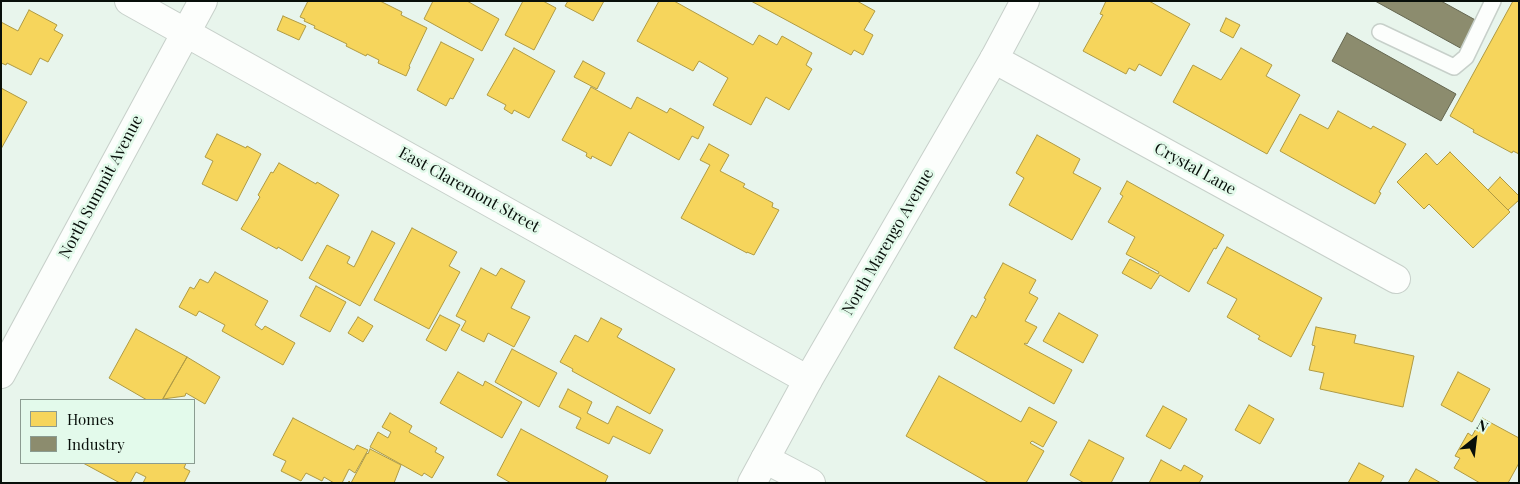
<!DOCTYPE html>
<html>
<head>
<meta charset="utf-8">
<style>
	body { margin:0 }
	#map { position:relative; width:1520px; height:484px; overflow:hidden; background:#e8f5ec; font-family:"Playfair Display",serif }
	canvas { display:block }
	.frame { position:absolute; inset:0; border:2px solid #080f0a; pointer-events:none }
	.legend { position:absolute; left:20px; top:399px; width:175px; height:65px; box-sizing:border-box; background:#e3faeb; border:1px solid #8b9c91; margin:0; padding:6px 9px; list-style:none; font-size:15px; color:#080f0a }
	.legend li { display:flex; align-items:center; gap:10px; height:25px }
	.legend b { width:25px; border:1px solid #8b9c91 }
	.north { position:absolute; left:1450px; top:414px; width:50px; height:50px; -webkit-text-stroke:4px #e3faeb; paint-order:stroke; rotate:29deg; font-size:14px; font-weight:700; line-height:20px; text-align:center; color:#080f0a }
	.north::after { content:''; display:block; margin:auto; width:18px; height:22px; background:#080f0a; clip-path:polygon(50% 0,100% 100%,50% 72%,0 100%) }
</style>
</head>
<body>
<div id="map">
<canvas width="1520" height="484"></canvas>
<div class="frame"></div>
<ul class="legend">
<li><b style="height:14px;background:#f6d55c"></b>Homes</li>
<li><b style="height:14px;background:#8c8c6e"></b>Industry</li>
</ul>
<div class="north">N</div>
</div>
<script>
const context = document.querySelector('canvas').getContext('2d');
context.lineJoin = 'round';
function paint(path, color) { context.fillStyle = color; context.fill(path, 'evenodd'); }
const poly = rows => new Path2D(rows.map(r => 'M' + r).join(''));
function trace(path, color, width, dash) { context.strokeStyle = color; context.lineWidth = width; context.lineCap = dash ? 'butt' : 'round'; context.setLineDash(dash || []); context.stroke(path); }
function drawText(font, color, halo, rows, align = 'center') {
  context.font = font + ' "Playfair Display",serif'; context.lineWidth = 5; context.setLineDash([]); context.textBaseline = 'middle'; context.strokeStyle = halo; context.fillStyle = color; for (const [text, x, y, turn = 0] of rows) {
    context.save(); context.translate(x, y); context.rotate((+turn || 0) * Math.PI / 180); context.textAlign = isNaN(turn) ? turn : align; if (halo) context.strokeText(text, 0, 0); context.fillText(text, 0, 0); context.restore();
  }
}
const homes = poly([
	[308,1,380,1,402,12,401,15,427,28,409,66,410,67,406,76,378,63,379,60,367,54,366,56,346,46,347,44,314,28,315,26,304,21,305,19,300,17,308,1],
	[433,1,467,1,499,19,482,51,424,19,433,1],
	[523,1,543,1,556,8,534,50,505,35,523,1],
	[568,1,604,1,593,21,565,6,568,1],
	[659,1,674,1,753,45,759,35,777,45,782,36,812,53,806,65,812,69,789,110,766,97,751,125,713,105,728,78,699,61,693,71,637,41,659,1],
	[751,1,857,1,875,11,864,30,873,35,863,55,854,50,851,55,751,1],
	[1106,1,1149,1,1190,24,1161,76,1139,64,1135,71,1129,68,1126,74,1083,51,1103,15,1100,14,1106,1],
	[1513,1,1519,1,1519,154,1513,151,1512,153,1473,132,1474,130,1450,116,1513,1],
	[29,10,57,25,54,30,63,35,48,62,40,58,31,75,7,63,6,65,1,63,1,22,18,31,29,10],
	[283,16,306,26,299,40,277,30,283,16],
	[1226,18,1240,25,1233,38,1220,31,1226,18],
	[441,42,474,59,453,99,450,98,446,106,417,90,441,42],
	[514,48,555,71,529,118,514,110,512,114,504,109,506,105,487,95,514,48],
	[1241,48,1272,65,1266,76,1300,95,1267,154,1173,102,1193,65,1221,80,1241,48],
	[583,61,605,73,597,89,574,77,583,61],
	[591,87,631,109,637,97,667,113,670,108,704,127,698,139,692,136,679,160,629,132,611,166,592,156,591,159,586,156,587,153,562,140,591,87],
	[1,88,27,102,1,149,1,88],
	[1338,111,1371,129,1373,126,1406,144,1379,192,1381,193,1375,204,1280,151,1300,114,1328,129,1338,111],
	[217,134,246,148,247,146,261,154,237,201,202,184,213,161,205,157,217,134],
	[1037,135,1080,159,1073,173,1101,188,1072,240,1009,205,1024,178,1016,173,1037,135],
	[709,144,729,155,720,171,745,184,743,187,773,203,772,207,779,210,754,255,747,252,747,253,681,218,710,165,700,160,709,144],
	[1450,152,1510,212,1473,248,1429,204,1424,209,1397,182,1426,153,1437,165,1450,152],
	[279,163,316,184,317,182,339,195,302,261,278,247,277,249,241,229,260,197,258,195,271,172,273,173,279,163],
	[1500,177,1519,196,1519,200,1508,210,1488,190,1500,177],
	[1127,181,1224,235,1216,249,1214,248,1189,292,1160,275,1151,289,1122,273,1130,259,1158,274,1159,272,1126,254,1135,237,1108,222,1123,196,1120,194,1127,181],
	[412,228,457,252,449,266,460,272,429,329,374,300,412,228],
	[372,231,395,243,360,306,309,278,327,245,350,257,347,263,354,267,372,231],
	[1227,247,1322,298,1291,357,1258,339,1260,336,1227,317,1237,299,1207,283,1227,247],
	[1003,263,1036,280,1029,293,1038,298,1025,321,1037,327,1027,344,1025,343,1024,344,1072,370,1054,404,954,348,972,315,976,318,986,299,984,298,1003,263],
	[481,268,496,276,501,268,525,281,511,308,530,317,514,347,488,333,484,342,461,330,466,321,456,316,481,268],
	[215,272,268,301,255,325,262,330,265,326,295,343,283,365,222,331,225,325,199,311,196,316,179,307,190,287,194,289,200,279,208,283,215,272],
	[316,286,346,302,330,332,300,316,316,286],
	[1059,313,1098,335,1083,363,1043,341,1059,313],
	[440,315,460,325,446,351,426,340,440,315],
	[358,317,373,326,363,342,348,333,358,317],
	[601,318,622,329,617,337,675,369,650,414,572,371,573,369,560,362,575,335,588,342,601,318],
	[1316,327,1356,335,1354,343,1414,356,1403,407,1320,389,1324,373,1309,370,1315,346,1312,345,1316,327],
	[136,329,187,357,162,400,147,400,109,378,136,329],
	[512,349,557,373,539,407,495,382,512,349],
	[187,357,220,377,205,404,186,393,185,396,163,399,187,357],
	[458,372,483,386,485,381,522,402,502,438,440,403,458,372],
	[1458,372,1490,389,1472,422,1441,405,1458,372],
	[939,376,1021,422,1029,407,1057,422,1043,447,1032,441,1030,443,1044,451,1026,483,989,483,906,436,939,376],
	[568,389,592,402,587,413,608,424,617,406,663,430,650,454,613,436,609,444,576,428,581,418,559,407,568,389],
	[1249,405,1274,419,1260,444,1235,430,1249,405],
	[1163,406,1187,419,1170,449,1146,436,1163,406],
	[390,413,412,426,409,432,437,448,435,452,444,457,432,478,424,473,422,476,370,447,378,432,388,438,391,432,382,427,390,413],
	[293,418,354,450,357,445,368,450,355,473,349,469,342,483,334,483,324,477,322,481,306,473,301,481,281,471,286,461,273,455,293,418],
	[1482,418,1519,438,1519,463,1508,483,1480,483,1454,468,1460,458,1455,456,1468,433,1472,436,1482,418],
	[521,429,608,476,605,483,511,483,497,475,521,429],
	[1089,440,1124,458,1111,483,1084,483,1070,475,1089,440],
	[370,449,401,465,394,483,348,483,349,481,351,483,367,453,368,454,370,449],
	[1161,460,1181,471,1184,465,1203,476,1199,483,1149,483,1161,460],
	[83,463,186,463,184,468,190,471,184,483,143,483,146,477,136,472,130,483,120,483,83,463],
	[1359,463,1384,476,1380,483,1348,483,1359,463],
	[1416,469,1441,483,1408,483,1416,469]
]);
paint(homes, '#f6d55c');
trace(homes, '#af9a43', 1);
const industry = poly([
	[1375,1,1441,1,1479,22,1464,50,1375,1],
	[1347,33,1456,94,1441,121,1332,61,1347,33]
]);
paint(industry, '#8c8c6e');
trace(industry, '#646650', 1);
const service = poly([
	[1380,32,1454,67,1466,57,1493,1]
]);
const minor = poly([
	[129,1,808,380],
	[994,59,1396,279],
	[1,374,203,1],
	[765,459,811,483]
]);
const tertiary = poly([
	[752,483,808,380,994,59,1025,1]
]);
trace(service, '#c7d0ca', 18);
trace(minor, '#c7d0ca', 30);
trace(tertiary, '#c7d0ca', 30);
trace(service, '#fcfefc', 15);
trace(minor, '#fcfefc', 28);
trace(tertiary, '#fcfefc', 28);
drawText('16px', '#080f0a', '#e3faeb', [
	["Crystal Lane",1195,169,29],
	["North Summit Avenue",101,187,-62],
	["East Claremont Street",469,190,29],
	["North Marengo Avenue",888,242,-60]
]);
</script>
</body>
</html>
